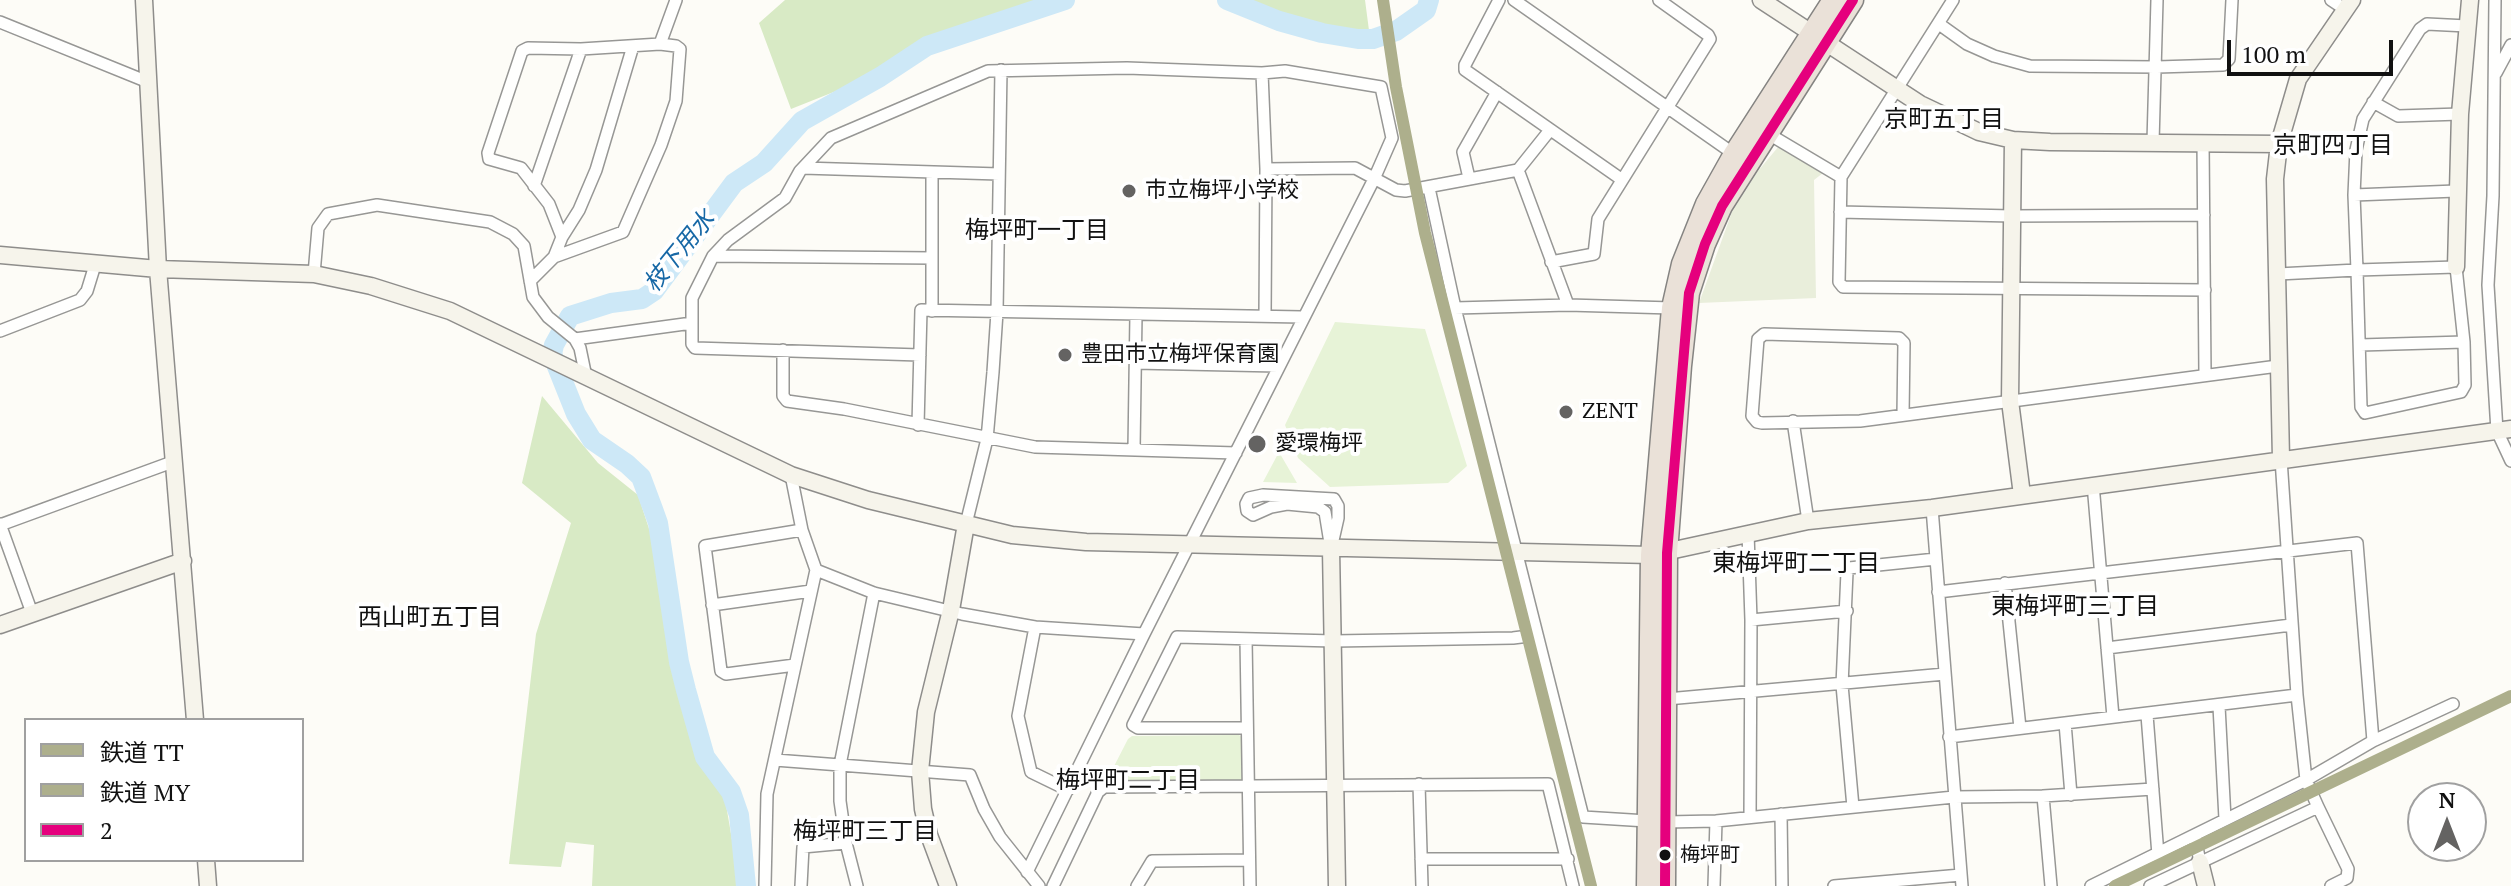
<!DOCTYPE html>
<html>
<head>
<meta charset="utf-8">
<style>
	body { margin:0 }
	#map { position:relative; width:2511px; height:886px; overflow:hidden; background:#fdfcf7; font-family:"PT Serif","Noto Sans JP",serif }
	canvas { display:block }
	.legend { position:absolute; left:24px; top:718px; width:280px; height:144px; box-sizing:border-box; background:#fff; border:2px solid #a0a0a0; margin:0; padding:10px 14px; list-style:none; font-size:24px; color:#111 }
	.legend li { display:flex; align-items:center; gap:16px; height:40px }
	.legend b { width:40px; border:2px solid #a0a0a0 }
	.north { position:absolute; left:2407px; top:782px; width:80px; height:80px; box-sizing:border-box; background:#fff; border:2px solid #a0a0a0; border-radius:50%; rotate:0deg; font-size:22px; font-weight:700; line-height:32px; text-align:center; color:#111 }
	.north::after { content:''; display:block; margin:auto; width:28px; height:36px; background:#646362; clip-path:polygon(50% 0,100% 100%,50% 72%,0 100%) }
	.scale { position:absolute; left:2227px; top:40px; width:166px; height:36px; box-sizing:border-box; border:4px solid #111; border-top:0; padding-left:10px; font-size:24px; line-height:28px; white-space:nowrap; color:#111; -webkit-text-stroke:6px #fff; paint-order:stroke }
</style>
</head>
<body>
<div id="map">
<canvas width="2511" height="886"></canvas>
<ul class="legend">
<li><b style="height:10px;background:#adaf8c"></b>鉄道 TT</li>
<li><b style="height:10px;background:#adaf8c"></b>鉄道 MY</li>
<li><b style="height:10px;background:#e5007d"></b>2</li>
</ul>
<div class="north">N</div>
<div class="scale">100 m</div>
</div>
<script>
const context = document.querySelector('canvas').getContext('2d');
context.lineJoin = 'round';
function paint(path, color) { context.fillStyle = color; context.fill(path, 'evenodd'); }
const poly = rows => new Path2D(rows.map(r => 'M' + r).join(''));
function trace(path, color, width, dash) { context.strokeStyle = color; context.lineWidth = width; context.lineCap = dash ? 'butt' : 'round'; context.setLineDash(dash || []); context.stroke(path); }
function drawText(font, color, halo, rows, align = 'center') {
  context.font = font + ' "PT Serif","Noto Sans JP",serif'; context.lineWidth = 8; context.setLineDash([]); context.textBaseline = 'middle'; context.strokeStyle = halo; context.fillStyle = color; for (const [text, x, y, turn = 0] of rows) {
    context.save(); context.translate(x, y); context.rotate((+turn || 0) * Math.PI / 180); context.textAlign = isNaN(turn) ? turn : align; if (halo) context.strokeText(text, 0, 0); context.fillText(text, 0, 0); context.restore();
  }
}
paint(poly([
	[1335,322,1425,329,1467,466,1448,483,1330,487,1298,458,1285,425],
	[1279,452,1297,483,1263,482],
	[1239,735,1244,739,1243,780,1240,783,1114,784,1108,778,1128,739,1132,736]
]), '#e7f3d7');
paint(poly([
	[785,0,1068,0,1058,7,972,37,791,109,759,23],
	[1245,0,1365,0,1370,38,1316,28,1259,11],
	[542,396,598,463,638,495,673,602,678,690,719,764,740,886,592,886,594,845,566,842,561,867,509,864,536,634,571,523,522,483]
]), '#d8eac5');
paint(poly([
	[1779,146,1823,173,1814,180,1816,298,1699,303,1732,212,1758,171]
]), '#e9eedb');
trace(poly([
	[1227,0,1279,21,1322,33,1358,39,1373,39,1396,31,1426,10,1429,0],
	[746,886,739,815,731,792,705,757,686,690,679,662,658,523,653,509,641,477,627,464,592,440,576,414,552,354,554,345,570,316,611,303,642,299,654,291,734,183,764,163,802,121,880,77,927,46,1065,0]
]), '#cde8f7', 20);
const street = poly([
	[1499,0,1465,65,1465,70,1621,179],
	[1514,0,1734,154],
	[1953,0,1841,177,1839,282,1843,287,2205,290],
	[2331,0,2346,10],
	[2495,0,2493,196,2488,285,2497,431,2511,461],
	[0,22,148,82],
	[1939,24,1967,44,1994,56,2030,66,2157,67,2223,65,2229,59,2232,0],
	[660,44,676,0],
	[1262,73,1266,169,1265,315],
	[2496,73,2511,45],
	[2373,102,2398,116,2460,114],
	[1767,133,1841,177],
	[2153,142,2157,0],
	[2203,142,2205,374],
	[803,168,999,174],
	[1266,169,1355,168,1396,190,1405,191,1518,170,1550,130],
	[1518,170,1568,305],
	[1469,178,1463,152,1497,92],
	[534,186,581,49],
	[1429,188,1455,308,1583,817,1647,821],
	[2354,195,2456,191],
	[1840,212,2012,216,2204,215],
	[562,237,579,210,596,170,633,46],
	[713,256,932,258],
	[1551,262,1594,254,1598,219,1710,39,1708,35,1659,0],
	[314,274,318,228,328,214,377,205,490,222,513,234,524,246,533,297,548,317,575,339,580,348,586,377],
	[2278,274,2357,270,2456,267,2464,342,2465,385,2461,392,2365,413,2361,407,2357,270,2354,195,2356,150,2363,119,2420,29,2427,24,2467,26],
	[530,281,554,257,562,237,549,204,521,168,489,159,488,153,522,51,528,48,581,49,660,44,676,46,680,49,676,101,661,145,623,232,554,257],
	[1455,308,1568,305,1672,308],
	[932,311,932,172],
	[0,331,80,300,87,291,95,265],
	[575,339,692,323],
	[2360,345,2464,342],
	[783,350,783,396,787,401,844,409,1035,447,1236,453],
	[920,355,695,348,692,344,692,298,713,256,728,240,785,198,800,171,831,138,988,71,1127,68,1262,73,1285,71,1381,87,1392,138,1374,179,1144,634,1027,872],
	[1135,363,1278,366],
	[1903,415,1904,343,1899,338,1764,334,1758,339,1752,416,1757,422,1762,423,1860,421,2278,366],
	[1793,421,1808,521],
	[918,425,921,310,1302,317],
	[1134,449,1136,314],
	[2281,459,2297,695,2306,780,2318,807],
	[2093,484,2113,717],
	[1263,495,1334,499,1338,506,1338,518,1331,549,1325,512,1318,507,1287,504,1271,507,1253,515,1247,511,1246,504,1249,498,1263,495],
	[1932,508,1962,886],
	[0,524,32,613],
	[966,524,987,439,993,372,997,312,1001,70],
	[0,525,175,461],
	[1748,533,1751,620],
	[816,570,874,593,962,614,1035,627,1144,634],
	[2005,583,2020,728],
	[1938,592,2357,543,2373,741],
	[712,605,811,591],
	[1035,627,1018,716,1031,772,1068,790],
	[1246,639,1250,886],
	[2107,648,2291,625],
	[795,665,726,674,721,671,705,546,802,530],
	[1667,699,1945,674],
	[2219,706,2225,819],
	[2147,715,2158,855],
	[2065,723,2071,795],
	[1247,728,1138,728,1133,725,1177,637,1334,641,1513,638,1537,635],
	[1949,737,2297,695],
	[775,760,970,775,984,809,1000,837,1039,886],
	[1419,784,1422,886],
	[2043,796,2051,886],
	[1853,807,1842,685,1847,572,1849,568,1936,559],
	[1781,814,1782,886],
	[1750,817,1751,620,1847,611],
	[1666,822,1716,821,1954,797,2043,796,2153,789],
	[2195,837,2200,862],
	[1421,859,1568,859],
	[765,886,767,794,816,570,802,530,791,475],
	[801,886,803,847,846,843],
	[857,886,846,843,840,801,840,765,874,593],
	[1053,886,1098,792,1104,787,1548,784,1573,886],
	[1137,886,1152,861,1249,860],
	[1714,886,1716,821],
	[1834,886,1961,875],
	[2091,886,2306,780,2373,741,2453,704],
	[2150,886,2318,807,2348,869,2347,878,2331,886]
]);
const secondary = poly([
	[144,0,158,269,195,720],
	[1761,0,1920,104,1979,132,2013,140,2050,142,2279,144],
	[2013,140,2010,401,2022,495],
	[0,255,158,269,314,274,371,286,450,311,791,475,868,500,1012,535,1086,542,1651,555,1808,521,1932,508,2511,429],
	[2456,267,2460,114,2470,0],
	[2281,459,2275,179,2279,144,2298,79,2352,0],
	[1331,549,1337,886],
	[0,625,183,561],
	[206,860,208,886],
	[2200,862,2206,886],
	[948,886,929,835,923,809,920,771,926,712,951,610,966,524]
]);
const highway = poly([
	[1647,886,1651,555,1672,308,1682,264,1706,204,1734,154,1833,0],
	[1665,886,1667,553,1681,366,1689,293,1705,244,1722,206,1853,0]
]);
trace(street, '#979795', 14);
trace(secondary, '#8e8d8b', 19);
trace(highway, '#858482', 23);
trace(street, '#fffffe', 11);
trace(secondary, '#f6f4eb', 16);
trace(highway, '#eae1d8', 20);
trace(poly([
	[1665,886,1667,553,1689,293,1705,244,1722,206,1853,0]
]), '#e5007d', 10);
trace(poly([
	[1383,0,1396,87,1425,233,1591,886]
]), '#adaf8c', 12);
trace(poly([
	[2115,886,2511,696]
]), '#adaf8c', 12);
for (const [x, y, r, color] of [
	[1129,191,8,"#646362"],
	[1065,355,8,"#646362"],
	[1566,412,8,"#646362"],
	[1257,444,10,"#646362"],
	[1665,855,7,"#111"]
]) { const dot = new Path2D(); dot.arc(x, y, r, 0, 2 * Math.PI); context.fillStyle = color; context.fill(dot); trace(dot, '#fff', 3); }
drawText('20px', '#111', '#fff', [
	["梅坪町",1680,855]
], 'left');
drawText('22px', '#111', '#fff', [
	["市立梅坪小学校",1145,191],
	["豊田市立梅坪保育園",1081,355],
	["ZENT",1582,412],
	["愛環梅坪",1275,444]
], 'left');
drawText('24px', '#111', '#fff', [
	["京町五丁目",1944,120],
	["京町四丁目",2333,146],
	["梅坪町一丁目",1037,231],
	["東梅坪町二丁目",1796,564],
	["東梅坪町三丁目",2075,607],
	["西山町五丁目",430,618],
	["梅坪町二丁目",1128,781],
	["梅坪町三丁目",865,832]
]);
drawText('italic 24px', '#1768a6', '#fff', [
	["枝下用水",680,252,-51]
]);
</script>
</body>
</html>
